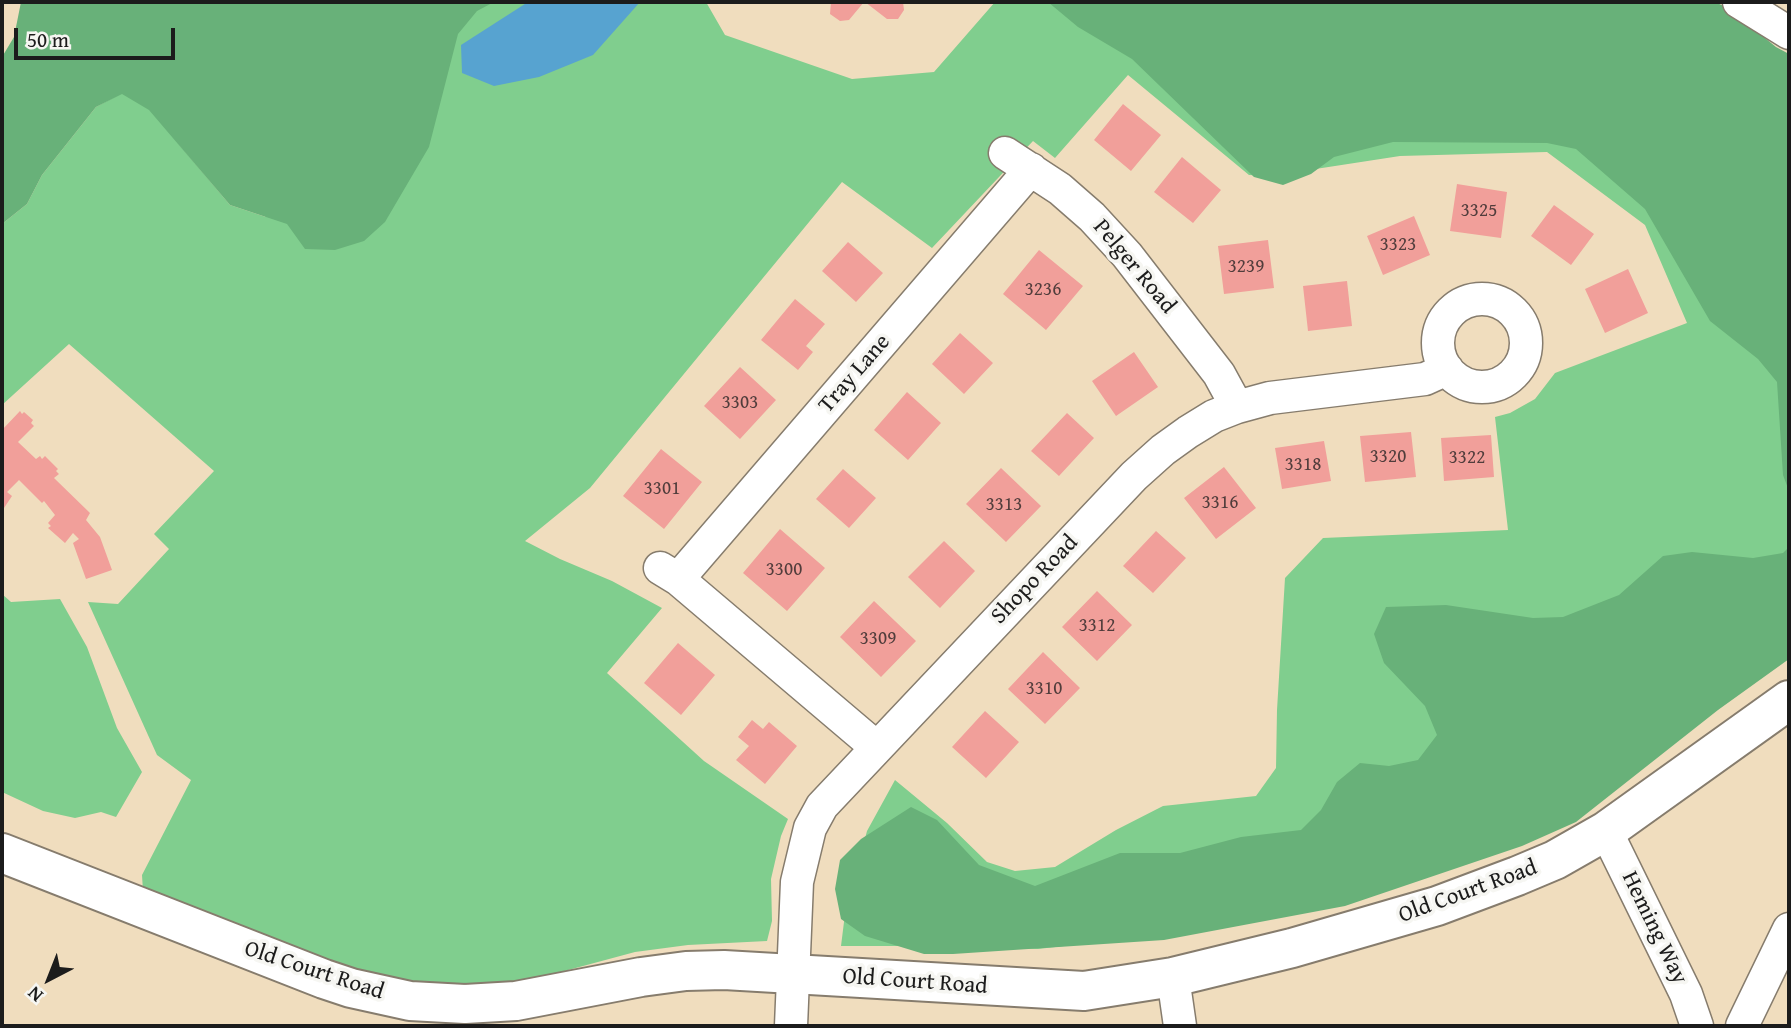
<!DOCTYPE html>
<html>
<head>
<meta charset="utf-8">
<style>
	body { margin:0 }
	#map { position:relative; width:1791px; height:1028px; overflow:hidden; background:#f0ddbe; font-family:"Gentium Book Plus",serif }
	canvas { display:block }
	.frame { position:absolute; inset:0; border:4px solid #1c1c1c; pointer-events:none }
	.north { position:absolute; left:14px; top:944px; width:70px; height:70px; -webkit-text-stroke:5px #f6f6f2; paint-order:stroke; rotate:222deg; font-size:19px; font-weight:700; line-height:28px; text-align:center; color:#1c1c1c }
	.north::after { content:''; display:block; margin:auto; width:24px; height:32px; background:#1c1c1c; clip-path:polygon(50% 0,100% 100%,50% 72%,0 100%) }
	.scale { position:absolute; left:14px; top:28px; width:161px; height:32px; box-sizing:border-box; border:4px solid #1c1c1c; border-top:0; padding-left:9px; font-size:21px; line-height:24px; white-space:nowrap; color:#1c1c1c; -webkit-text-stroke:5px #f6f6f2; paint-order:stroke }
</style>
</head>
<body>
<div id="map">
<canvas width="1791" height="1028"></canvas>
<div class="frame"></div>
<div class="north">N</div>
<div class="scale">50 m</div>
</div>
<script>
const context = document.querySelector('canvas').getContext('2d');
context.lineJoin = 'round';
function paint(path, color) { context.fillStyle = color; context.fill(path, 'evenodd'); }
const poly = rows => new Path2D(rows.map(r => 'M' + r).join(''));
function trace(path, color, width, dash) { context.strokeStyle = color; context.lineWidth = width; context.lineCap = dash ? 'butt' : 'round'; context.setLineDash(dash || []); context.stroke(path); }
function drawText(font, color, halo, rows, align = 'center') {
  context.font = font + ' "Gentium Book Plus",serif'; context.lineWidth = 7; context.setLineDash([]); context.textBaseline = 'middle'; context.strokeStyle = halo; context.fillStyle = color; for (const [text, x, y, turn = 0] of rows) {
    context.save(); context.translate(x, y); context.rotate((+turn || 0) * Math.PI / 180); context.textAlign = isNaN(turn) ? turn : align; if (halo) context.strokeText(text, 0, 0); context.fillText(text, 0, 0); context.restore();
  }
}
paint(poly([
	[142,2,706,2,725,35,852,79,934,72,995,2,1612,2,1789,203,1789,640,1186,932,1038,949,961,946,841,946,845,914,867,831,895,780,947,823,987,862,1015,871,1055,867,1116,830,1163,806,1256,796,1276,768,1277,710,1285,578,1323,538,1508,530,1495,417,1510,413,1535,399,1555,373,1687,323,1645,225,1547,152,1400,156,1270,176,1249,175,1128,75,1055,158,1033,141,932,248,842,182,590,488,525,541,560,559,612,581,662,608,607,673,704,761,788,819,781,836,771,879,772,921,767,941,688,945,635,952,494,990,384,981,143,891,142,875,191,780,157,755,88,602,118,604,169,549,154,534,214,471,69,344,2,405,2,224,27,204,42,175,96,107,120,94],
	[177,142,266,217,230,205],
	[2,594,11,602,60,599,87,647,117,728,142,772,116,817,101,812,75,818,43,811,2,792]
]), '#80ce8e');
paint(poly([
	[21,2,494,2,477,11,458,34,429,147,385,222,364,241,335,250,305,249,287,224,230,205,149,110,122,94,96,107,42,175,27,204,2,224,2,57,14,37],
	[1048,2,1715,2,1728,8,1776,47,1789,54,1789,491,1783,475,1777,382,1758,359,1710,321,1645,209,1576,149,1547,143,1393,142,1334,157,1311,174,1283,185,1254,177,1132,59,1078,27],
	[1789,547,1789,659,1718,710,1576,822,1522,846,1345,906,1164,940,953,954,924,954,865,936,841,919,835,889,840,860,861,839,911,807,937,820,979,865,1035,886,1120,853,1180,853,1241,837,1301,830,1321,810,1337,782,1360,763,1389,766,1418,760,1437,735,1425,706,1384,663,1374,634,1386,607,1446,605,1533,618,1563,617,1619,595,1663,556,1692,552,1753,558,1783,553]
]), '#68b179');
paint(poly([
	[528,2,640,2,593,55,539,77,494,86,462,73,461,45]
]), '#57a3d0');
paint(poly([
	[831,2,864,2,849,20,840,21,830,14],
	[865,2,903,2,904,10,898,19,887,19],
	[1123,104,1161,135,1131,171,1094,140],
	[1182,157,1221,190,1193,223,1154,192],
	[1457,184,1507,192,1501,238,1450,231],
	[1554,205,1594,234,1571,265,1531,236],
	[1414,216,1430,255,1383,275,1367,236],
	[1268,240,1274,288,1224,294,1218,246],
	[848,242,883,273,856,302,822,271],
	[1039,250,1083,286,1046,330,1003,294],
	[1628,269,1648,313,1605,333,1585,289],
	[1347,281,1352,326,1308,331,1303,286],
	[795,299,825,324,806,346,813,352,798,370,761,340],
	[960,333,993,363,964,394,932,364],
	[1134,352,1158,387,1116,416,1092,381],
	[740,367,776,400,740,439,704,406],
	[907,392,941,423,908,460,874,430],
	[20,411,22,414,24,412,33,420,31,423,34,426,18,442,36,459,40,456,42,459,45,456,58,469,56,471,59,474,54,478,90,513,86,520,100,537,112,570,86,579,73,543,79,539,73,533,65,543,48,528,51,526,48,523,55,515,44,501,42,503,19,480,7,492,12,496,2,511,2,430],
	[1067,413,1094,438,1059,476,1031,451],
	[1411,432,1416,477,1365,482,1360,436],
	[1491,435,1494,477,1444,481,1441,438],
	[1324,441,1331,481,1282,489,1275,448],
	[661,449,702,482,664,529,623,496],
	[1224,467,1256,508,1216,539,1184,498],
	[1001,468,1041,506,1006,542,966,504],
	[843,469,876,498,849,528,816,499],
	[780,529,825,568,787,611,743,573],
	[1156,531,1186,558,1153,593,1123,566],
	[944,541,975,571,940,608,908,577],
	[1097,591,1132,625,1097,661,1062,627],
	[874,601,916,641,881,677,840,637],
	[678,643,715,675,681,715,644,683],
	[1043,652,1080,688,1045,724,1008,689],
	[985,711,1019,742,986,778,952,747],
	[752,720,763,729,769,722,797,746,765,784,736,760,749,746,738,737]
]), '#f19f9a');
const minor = poly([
	[1739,2,1789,33],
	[1005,153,1060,189,1092,217,1127,255,1219,374,1237,407],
	'1438 343a44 44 0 1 1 88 0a44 44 0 1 1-88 0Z',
	[660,568,678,579,876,747],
	[678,579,1031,169],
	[1606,831,1686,994,1697,1026],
	[1173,977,1180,1026],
	[791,1026,797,882,810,828,822,806,1134,476,1163,450,1188,432,1214,416,1237,407,1270,398,1425,379,1447,369],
	[1742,1026,1789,929]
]);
const major = poly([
	[2,853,324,979,351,988,410,1001,465,1004,516,1001,641,977,686,971,724,970,1084,991,1173,977,1292,948,1437,906,1517,876,1555,860,1606,831,1789,700]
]);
trace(minor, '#867c6d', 35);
trace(major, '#867c6d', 42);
trace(minor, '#fff', 32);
trace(major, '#fff', 38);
drawText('19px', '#513d3c', null, [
	["3325",1479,211],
	["3323",1398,245],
	["3239",1246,267],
	["3236",1043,290],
	["3303",740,403],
	["3320",1388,457],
	["3322",1467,458],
	["3318",1303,465],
	["3301",662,489],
	["3316",1220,503],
	["3313",1004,505],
	["3300",784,570],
	["3312",1097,626],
	["3309",878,639],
	["3310",1044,689]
]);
drawText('23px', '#1c1c1c', '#f6f6f2', [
	["Pelger Road",1134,267,50],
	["Tray Lane",855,374,-49],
	["Shopo Road",1035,580,-46],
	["Old Court Road",1468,892,-20],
	["Heming Way",1654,928,64],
	["Old Court Road",314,971,18],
	["Old Court Road",915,982,4]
]);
</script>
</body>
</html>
